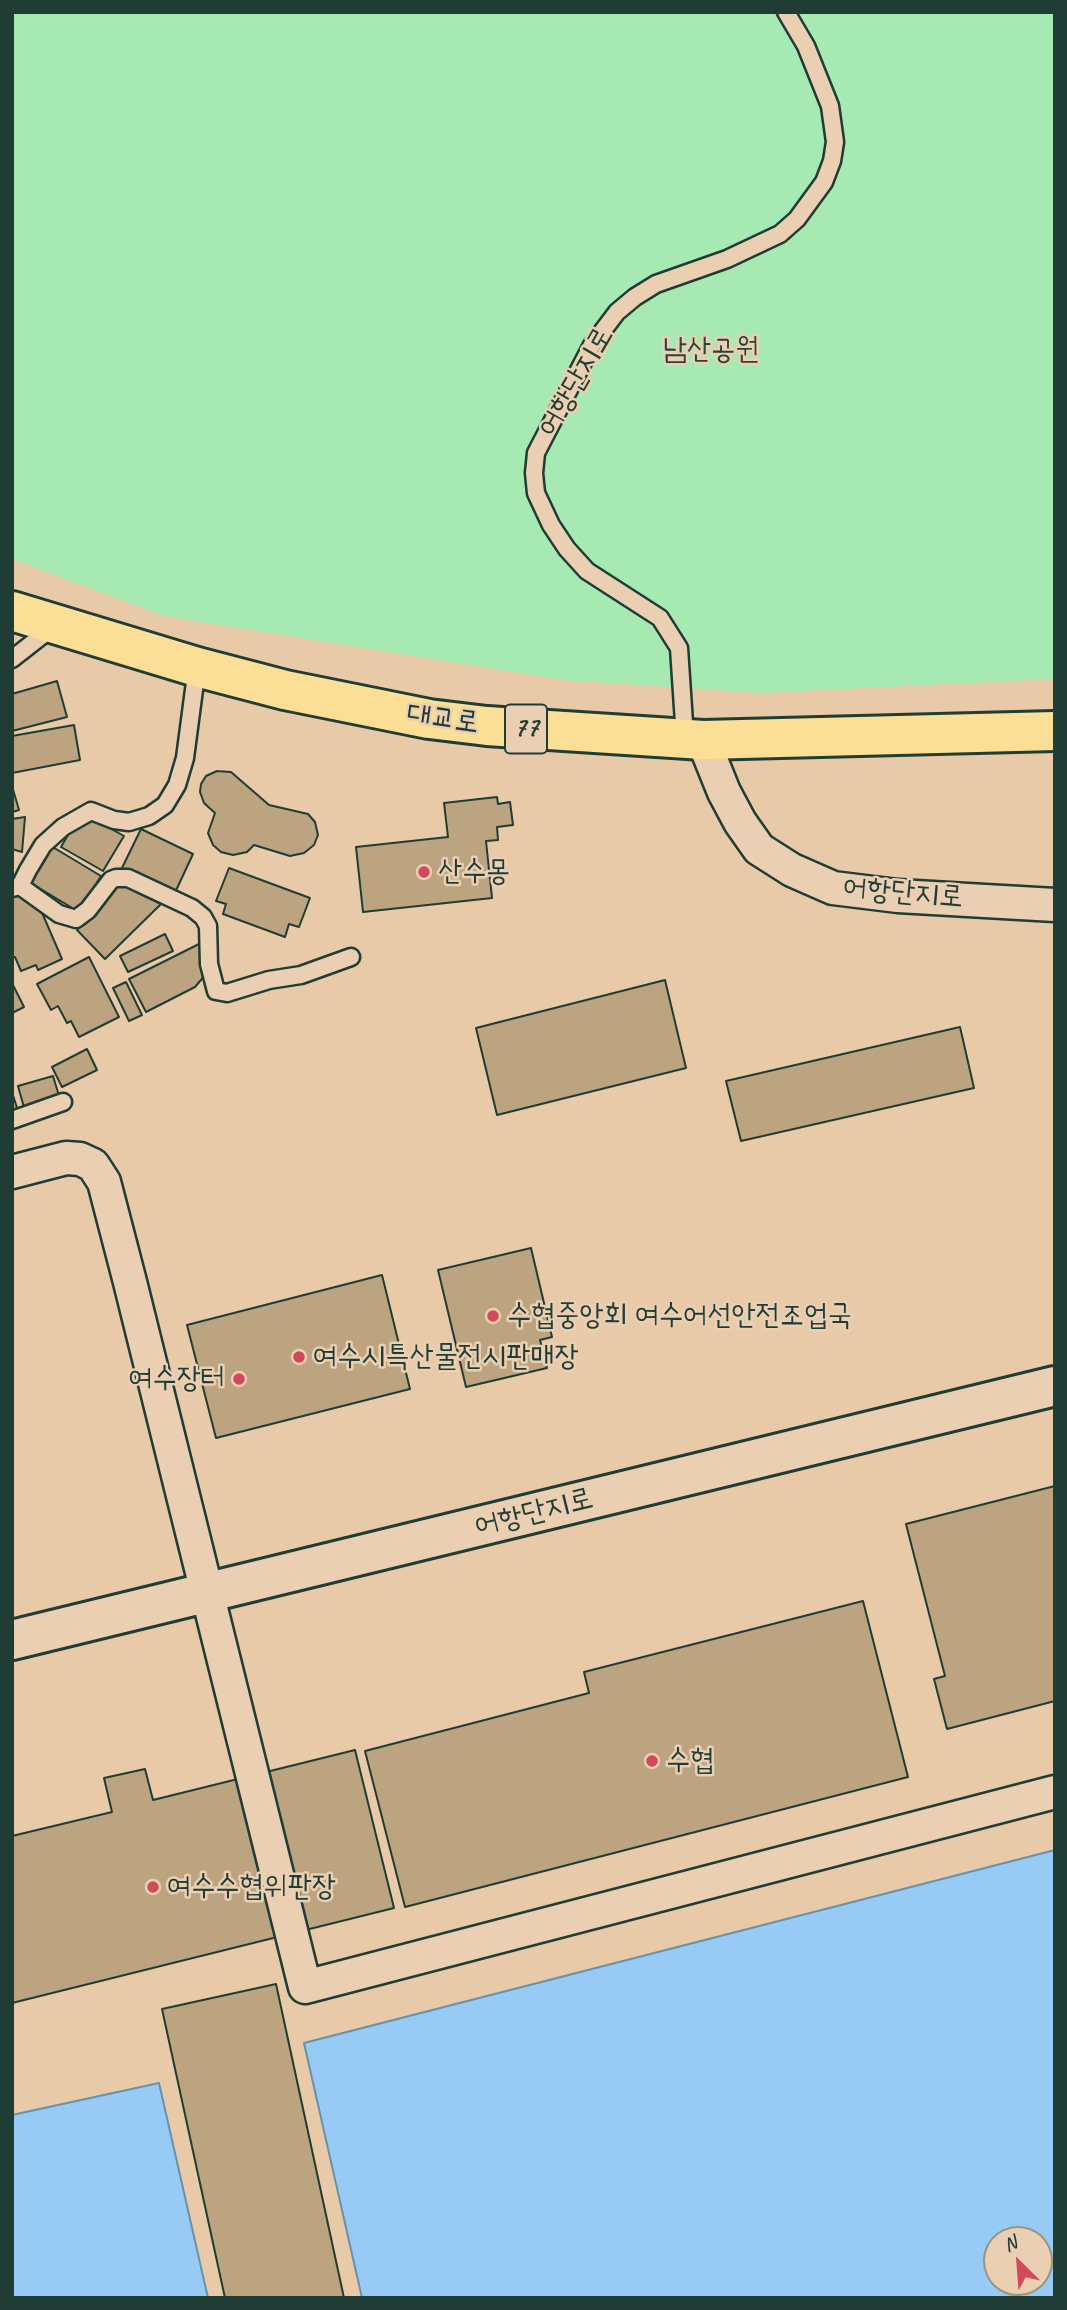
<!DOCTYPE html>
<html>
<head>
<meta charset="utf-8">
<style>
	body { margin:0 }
	#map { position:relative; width:1067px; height:2310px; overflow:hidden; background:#e8c9a8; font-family:Caveat,sans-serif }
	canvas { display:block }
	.frame { position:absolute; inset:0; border:14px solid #1f3d34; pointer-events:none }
	.north { position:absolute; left:983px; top:2226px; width:70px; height:70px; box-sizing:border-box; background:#ebcfb2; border:2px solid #999580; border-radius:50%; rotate:335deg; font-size:19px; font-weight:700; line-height:28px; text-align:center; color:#1f3d34 }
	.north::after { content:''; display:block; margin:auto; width:24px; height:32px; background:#d1495b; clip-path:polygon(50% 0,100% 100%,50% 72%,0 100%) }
</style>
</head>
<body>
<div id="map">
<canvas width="1067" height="2310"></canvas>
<div class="frame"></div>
<div class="north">N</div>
</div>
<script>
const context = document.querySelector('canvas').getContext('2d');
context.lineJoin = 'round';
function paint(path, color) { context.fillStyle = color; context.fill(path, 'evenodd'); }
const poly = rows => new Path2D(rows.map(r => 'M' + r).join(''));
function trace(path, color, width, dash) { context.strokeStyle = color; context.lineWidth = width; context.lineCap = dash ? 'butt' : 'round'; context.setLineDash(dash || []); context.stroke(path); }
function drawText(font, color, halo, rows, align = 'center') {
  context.font = font + ' Caveat,"Poor Story",sans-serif'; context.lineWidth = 5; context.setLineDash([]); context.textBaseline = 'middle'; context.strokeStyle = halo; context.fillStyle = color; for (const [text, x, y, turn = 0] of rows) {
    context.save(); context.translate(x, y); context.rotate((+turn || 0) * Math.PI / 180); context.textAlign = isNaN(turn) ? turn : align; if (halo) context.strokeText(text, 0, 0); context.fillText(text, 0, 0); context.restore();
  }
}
paint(poly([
	[12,12,1055,12,1055,679,761,693,563,680,164,616,12,559]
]), '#a7e9b3');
const water = poly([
	[1055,1850,1055,2298,362,2298,304,2043,1055,1850],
	[997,2240,1039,2240,1039,2282,997,2282,997,2240],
	[159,2083,208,2298,12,2298,12,2115,159,2083]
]);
paint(water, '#97cbf5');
trace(water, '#6792a8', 2);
const building = poly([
	[57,681,67,717,12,731,12,694,57,681],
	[74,725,80,760,12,773,12,736,74,725],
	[217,771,231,772,269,805,308,814,315,822,318,835,314,845,304,853,290,856,254,845,247,852,233,855,221,852,213,845,208,833,215,813,204,803,200,792,201,784,206,776,217,771],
	[12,786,19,810,12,812,12,786],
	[497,797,498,804,510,802,513,825,497,827,498,840,486,841,492,898,363,912,356,847,448,837,444,803,497,797],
	[25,817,22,852,12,849,12,819,25,817],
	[92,818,124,836,103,871,61,847,72,828,92,818],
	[141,829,193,854,173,897,120,872,141,829],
	[51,846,101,876,79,912,29,882,51,846],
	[229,868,310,898,299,927,289,924,285,937,223,914,226,904,216,901,229,868],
	[117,882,161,904,105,959,77,930,117,882],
	[15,890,40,908,62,959,38,970,36,965,21,971,15,957,12,958,12,891,15,890],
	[165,934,173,951,128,972,120,956,165,934],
	[203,942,206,974,195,987,146,1012,129,979,203,942],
	[89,957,119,1017,79,1037,71,1021,67,1023,58,1006,51,1010,37,984,89,957],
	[665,980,686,1068,497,1115,476,1028,665,980],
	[126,982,142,1015,129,1021,113,988,126,982],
	[12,983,24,1007,12,1013,12,983],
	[960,1027,974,1088,741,1141,726,1081,960,1027],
	[87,1049,97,1070,62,1087,52,1067,87,1049],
	[53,1076,60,1099,25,1111,18,1086,53,1076],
	[12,1092,18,1111,12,1112,12,1092],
	[531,1248,552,1337,540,1340,547,1368,466,1387,438,1270,531,1248],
	[382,1275,410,1389,216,1438,187,1325,382,1275],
	[1055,1486,1055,1701,947,1729,934,1679,945,1676,906,1524,1055,1486],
	[863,1601,908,1777,405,1907,365,1751,589,1693,584,1672,863,1601],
	[355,1750,394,1908,12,2003,12,1836,112,1812,104,1778,145,1769,153,1800,355,1750],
	[276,1984,344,2298,225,2298,162,2009,276,1984]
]);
paint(building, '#bda480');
trace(building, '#1f3d34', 2);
const lane = poly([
	[12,659,53,627],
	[685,738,679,648,660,618,587,571,567,549,551,525,536,493,534,473,536,453,592,345,617,312,635,297,656,284,727,259,780,234,797,219,824,182,832,161,835,142,830,106,806,46,786,12],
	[20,886,59,914,76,919,88,910,111,880,116,878,128,878,192,908,203,917,208,926,209,964,216,991,227,993,269,980,301,975,351,957],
	[12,888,20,886,28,870,43,845,63,827,91,811,114,820,129,822,149,816,165,805,177,785,185,758,197,667],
	[12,1120,63,1102]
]);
const street = poly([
	[703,740,724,792,740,822,759,849,792,870,833,888,898,896,1055,905],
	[12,1172,66,1158,80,1159,93,1165,104,1182,130,1282,305,1987,1055,1792]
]);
const secondary = poly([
	[12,1640,1055,1386]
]);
const primary = poly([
	[12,611,197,667,285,690,429,719,487,726,703,740,1055,731]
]);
trace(lane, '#1f3d34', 21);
trace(street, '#1f3d34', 37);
trace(secondary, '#1f3d34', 44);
trace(primary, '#1f3d34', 44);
trace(lane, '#ebcfb2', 16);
trace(street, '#ebcfb2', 32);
trace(secondary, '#ebcfb2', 38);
trace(primary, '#fbdf96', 38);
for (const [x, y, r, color] of [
	[424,872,7,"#d1495b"],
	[493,1316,7,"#d1495b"],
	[299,1357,7,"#d1495b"],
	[239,1379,7,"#d1495b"],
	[652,1761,7,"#d1495b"],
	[153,1887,7,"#d1495b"]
]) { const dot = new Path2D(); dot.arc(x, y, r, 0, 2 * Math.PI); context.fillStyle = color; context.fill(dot); trace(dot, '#ebcfb2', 2.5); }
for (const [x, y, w] of [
	[526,729,42]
]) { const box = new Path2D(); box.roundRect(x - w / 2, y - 24.5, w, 49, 5); context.fillStyle = '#ebcfb2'; context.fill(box); trace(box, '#1f3d34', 2); }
drawText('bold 28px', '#1f3d34', null, [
	["77",526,729]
]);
drawText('30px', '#26463a', '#ebcfb2', [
	["남산공원",711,350]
]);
drawText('30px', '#1f3d34', '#ebcfb2', [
	["어항단지로",576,382,-60],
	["대교로",443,719,8],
	["어항단지로",903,893,5],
	["어항단지로",534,1513,-14]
]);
drawText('30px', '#1f3d34', '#ebcfb2', [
	["산수몽",438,872],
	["수협중앙회 여수어선안전조업국",507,1316],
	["여수시특산물전시판매장",313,1357],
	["여수장터",225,1379,"right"],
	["수협",666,1761],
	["여수수협위판장",167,1887]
], 'left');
</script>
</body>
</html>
